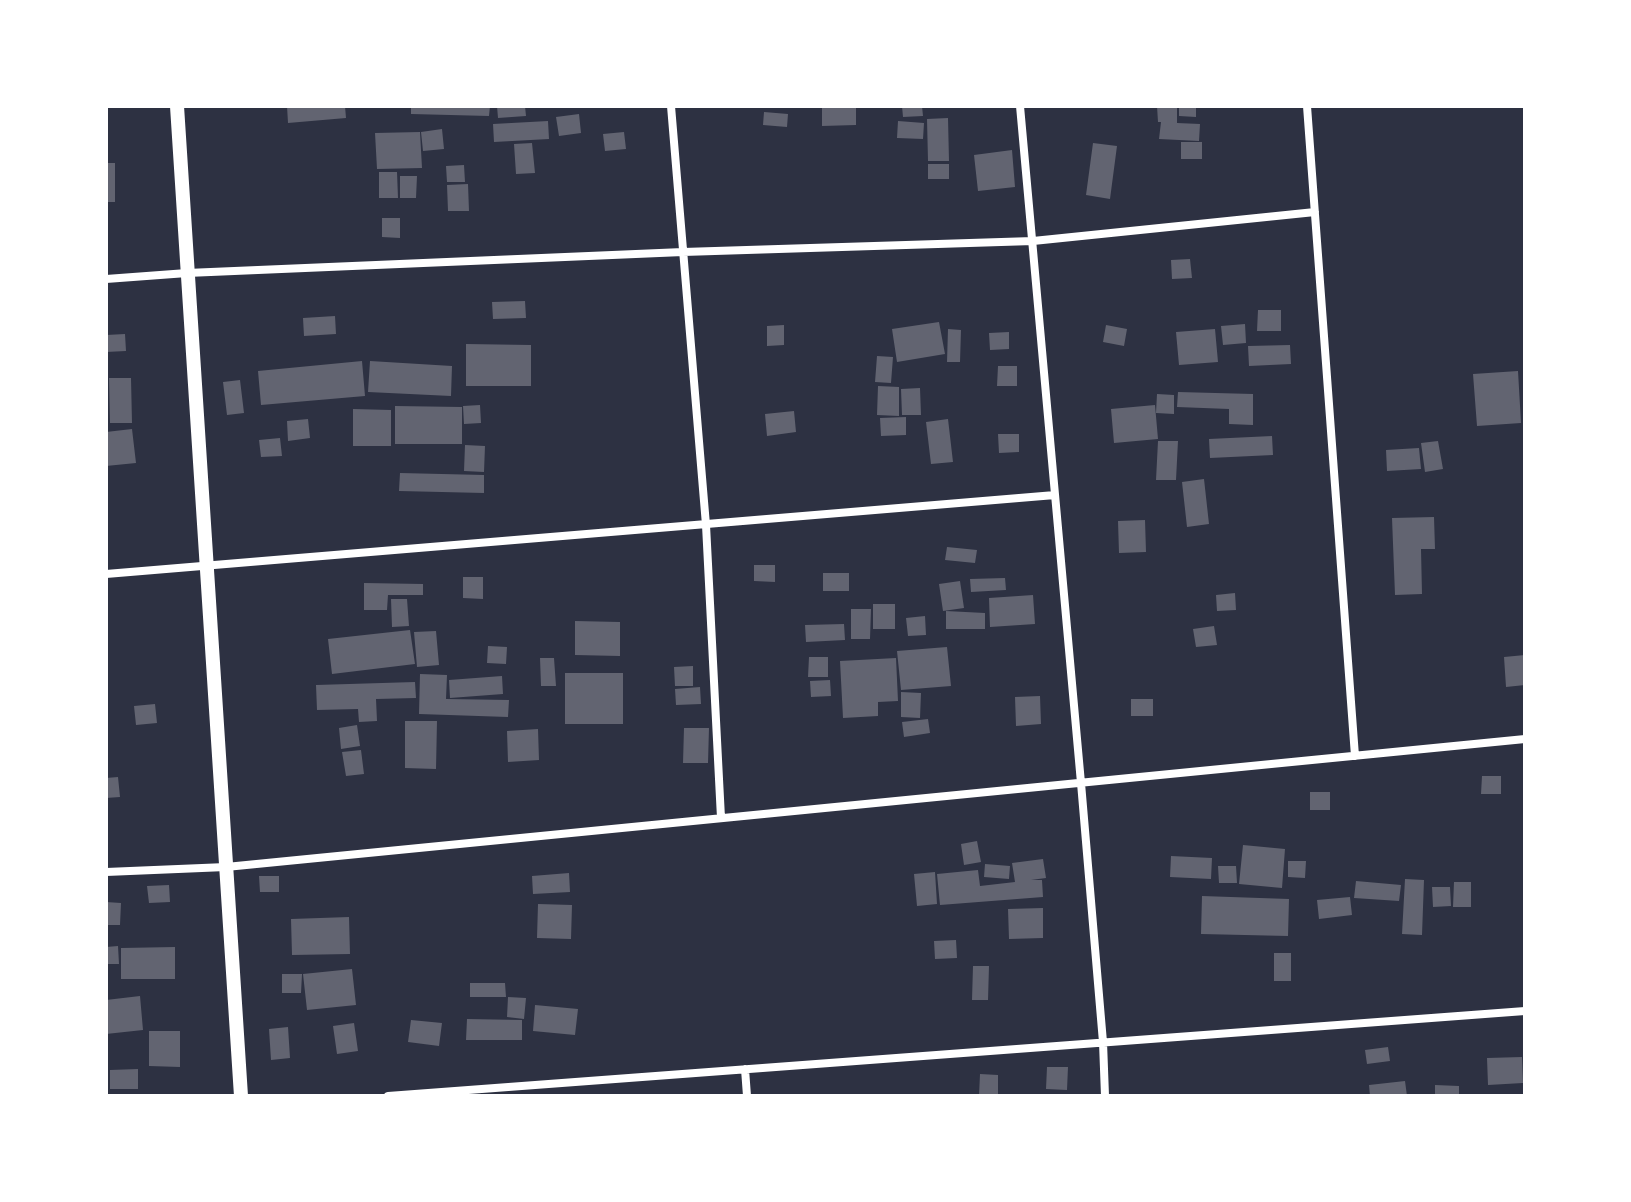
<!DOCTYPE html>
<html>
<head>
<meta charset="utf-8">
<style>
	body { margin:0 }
	#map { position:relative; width:1631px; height:1202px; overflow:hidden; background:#2d3142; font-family:"Fira Sans Condensed",sans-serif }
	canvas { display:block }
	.frame { position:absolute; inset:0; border:108px solid #fff; pointer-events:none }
</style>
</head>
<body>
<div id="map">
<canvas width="1631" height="1202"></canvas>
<div class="frame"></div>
</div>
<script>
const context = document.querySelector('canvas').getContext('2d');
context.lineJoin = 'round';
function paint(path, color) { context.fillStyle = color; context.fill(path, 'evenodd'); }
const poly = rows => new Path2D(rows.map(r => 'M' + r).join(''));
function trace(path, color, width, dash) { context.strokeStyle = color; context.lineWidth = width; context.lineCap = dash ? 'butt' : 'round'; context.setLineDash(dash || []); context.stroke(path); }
paint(poly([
	[287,106,345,106,346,118,288,123],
	[411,106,490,106,489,116,411,114],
	[497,106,525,106,526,116,498,118],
	[822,106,856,106,856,125,822,126],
	[902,106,922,106,923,116,903,117],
	[1157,106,1177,106,1177,123,1200,124,1199,141,1159,139,1161,122,1158,122],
	[1179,106,1196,106,1196,117,1179,116],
	[764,112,788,114,787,127,763,125],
	[579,114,581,133,559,136,556,117],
	[948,118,949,161,928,161,927,119],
	[548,121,549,139,494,142,493,124],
	[898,121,924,123,923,139,897,138],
	[442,129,444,149,423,151,421,132],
	[420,132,422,168,377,169,375,133],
	[624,132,626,149,605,151,603,134],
	[1181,142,1202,142,1202,159,1181,159],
	[532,143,535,173,516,174,514,144],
	[1093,143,1117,146,1110,199,1086,195],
	[1012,150,1015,187,978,191,974,155],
	[106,163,115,163,115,202,106,202],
	[928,164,949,164,949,179,928,179],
	[464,165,465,182,447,182,446,166],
	[379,172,397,172,398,198,379,198],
	[400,176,417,176,416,198,400,198],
	[468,184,469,211,448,211,447,185],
	[382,218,400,218,400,238,382,237],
	[1190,259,1192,278,1172,279,1171,260],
	[525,301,526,318,493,319,492,302],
	[1258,310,1281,310,1281,331,1257,331],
	[335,316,336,334,304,336,303,318],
	[939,322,945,354,897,362,892,329],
	[1245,324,1246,343,1223,345,1221,326],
	[784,325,784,345,767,346,767,326],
	[1106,325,1127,329,1124,346,1103,342],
	[948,329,961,330,960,362,947,362],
	[1215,329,1218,362,1179,365,1176,332],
	[1009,332,1009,349,990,350,989,333],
	[125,334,126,351,106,352,106,335],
	[466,344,531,345,531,386,466,386],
	[1290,345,1291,364,1249,366,1248,346],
	[877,356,893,357,891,383,875,382],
	[362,361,365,396,261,405,258,371],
	[370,361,452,366,451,396,368,392],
	[998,366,1017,366,1017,386,997,386],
	[1518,371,1521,423,1477,426,1473,374],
	[109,378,131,378,132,423,110,423],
	[240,380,244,413,227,415,223,382],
	[878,386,899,387,899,416,877,415],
	[920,388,921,415,902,415,901,389],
	[1178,392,1253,394,1253,425,1229,424,1229,409,1177,407],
	[1157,394,1174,395,1174,414,1156,413],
	[480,405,481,423,464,424,463,406],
	[1155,405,1158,439,1114,443,1111,409],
	[395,406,462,407,462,444,395,444],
	[353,409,391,410,391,446,353,446],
	[794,411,796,432,767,436,765,414],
	[906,417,906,435,881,436,880,418],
	[308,419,310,438,288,441,287,421],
	[948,419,953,462,931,464,926,422],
	[132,429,136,463,106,466,106,432],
	[998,434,1019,434,1019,452,999,453],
	[1272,436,1273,455,1210,458,1209,439],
	[280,438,282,456,261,457,259,440],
	[1158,441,1178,441,1176,480,1156,480],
	[1438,441,1443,469,1425,472,1421,443],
	[465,445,485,446,484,472,464,471],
	[1419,448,1421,469,1387,471,1386,450],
	[400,473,484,475,484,493,399,491],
	[1204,479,1209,524,1187,527,1182,482],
	[1434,517,1435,549,1421,549,1422,594,1395,595,1392,518],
	[1145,520,1146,552,1119,553,1118,521],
	[947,547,977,550,975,563,945,560],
	[754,565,775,565,775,582,754,581],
	[823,573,849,573,849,591,823,591],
	[463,577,483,577,483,599,463,598],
	[1005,578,1006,590,971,592,970,579],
	[960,581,964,608,943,611,939,584],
	[364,583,423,584,423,595,388,595,387,610,364,610],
	[1235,593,1236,610,1217,611,1216,595],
	[1033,595,1035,624,990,627,989,598],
	[391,599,407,599,409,626,392,627],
	[873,604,895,604,895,629,873,629],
	[851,609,871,609,870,639,851,639],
	[946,611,985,613,985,629,946,629],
	[925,616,926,635,908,636,906,618],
	[575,621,620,622,620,656,575,655],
	[844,624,845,640,806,642,805,625],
	[1214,626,1217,645,1196,647,1193,629],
	[410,630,415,664,332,674,328,639],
	[436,631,439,665,417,667,414,632],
	[488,646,507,647,506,664,487,663],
	[947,647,951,686,901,690,897,651],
	[1525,655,1525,685,1506,687,1504,657],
	[809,657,828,657,828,677,808,677],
	[540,658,554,658,556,686,541,686],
	[896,658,898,701,878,702,878,716,843,718,840,661],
	[693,666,693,686,675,686,674,667],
	[565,673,623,673,623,724,565,724],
	[420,674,447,675,446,699,509,700,508,717,419,714],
	[502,676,503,694,450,698,449,680],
	[830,680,831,696,811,697,810,681],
	[415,682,416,698,376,699,377,721,359,722,358,709,317,710,316,685],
	[700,687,701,704,676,705,675,689],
	[901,692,921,693,920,718,901,717],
	[1040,696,1041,724,1016,726,1015,697],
	[1131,699,1153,699,1153,716,1131,716],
	[155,704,157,723,136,725,134,706],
	[928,719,930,733,904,737,902,722],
	[405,721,437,721,436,769,405,768],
	[357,725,360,746,341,749,339,728],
	[684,728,709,728,708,763,683,763],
	[538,729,539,760,508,762,507,731],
	[361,750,364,774,346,776,342,752],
	[1482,776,1501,776,1501,794,1481,794],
	[118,777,120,797,106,798,106,778],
	[1310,792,1330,792,1330,810,1310,810],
	[977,841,981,862,964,865,961,844],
	[1243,845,1285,849,1282,888,1239,884],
	[1171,856,1212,858,1211,879,1170,877],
	[1043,859,1046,878,1031,880,1042,880,1043,897,940,905,937,874,978,870,980,886,1015,882,1012,863],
	[1288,861,1306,861,1305,878,1288,877],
	[985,864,1010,866,1009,879,984,877],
	[1218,866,1236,866,1237,883,1219,883],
	[935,872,937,904,917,906,914,874],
	[569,873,570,892,533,894,532,876],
	[259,876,279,876,279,892,260,892],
	[1405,879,1424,880,1422,935,1402,934],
	[1356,881,1401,885,1399,901,1354,898],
	[1454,882,1471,882,1471,907,1453,907],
	[169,885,170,902,149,903,147,886],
	[1432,887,1450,887,1451,906,1433,907],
	[1202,896,1289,899,1288,936,1201,934],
	[1350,897,1352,915,1319,919,1317,900],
	[106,902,121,903,120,925,106,925],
	[538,904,572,905,571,939,537,938],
	[1043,908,1043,938,1009,939,1008,909],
	[349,917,350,954,292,955,291,919],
	[956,940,957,958,935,959,934,941],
	[118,946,119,964,106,964,106,947],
	[175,947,175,979,121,979,121,948],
	[1274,953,1291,953,1291,981,1274,981],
	[973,966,989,966,988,1000,972,1000],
	[352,969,356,1005,307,1010,303,974],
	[282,974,302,974,301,993,282,993],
	[470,983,505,983,506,997,470,997],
	[140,996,143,1030,106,1034,106,1000],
	[508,997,526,998,524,1019,507,1017],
	[535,1005,578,1009,575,1035,533,1031],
	[467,1019,522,1020,522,1040,466,1040],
	[411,1020,442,1023,439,1046,408,1042],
	[354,1023,358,1051,337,1054,333,1026],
	[288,1027,290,1058,271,1060,269,1029],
	[149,1031,180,1031,180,1067,149,1066],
	[1388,1047,1390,1061,1367,1064,1365,1050],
	[1522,1057,1523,1083,1488,1085,1487,1058],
	[1047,1067,1068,1067,1067,1090,1046,1089],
	[138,1069,138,1089,110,1089,110,1070],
	[980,1074,998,1075,998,1096,979,1096],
	[1405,1081,1407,1096,1370,1096,1369,1085],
	[1435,1085,1459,1086,1459,1096,1435,1096]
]), '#626471');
trace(poly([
	[671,106,706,525,721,818],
	[1020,106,1081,783,1103,1042,1105,1096],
	[1307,106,1355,756],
	[106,279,187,273,683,252,1033,241,1315,212],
	[106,574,1055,495],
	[106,872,226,867,1525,739],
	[745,1069,747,1096],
	[388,1096,1525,1011]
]), '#fff', 8);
trace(poly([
	[177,106,241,1096]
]), '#fff', 14);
</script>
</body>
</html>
